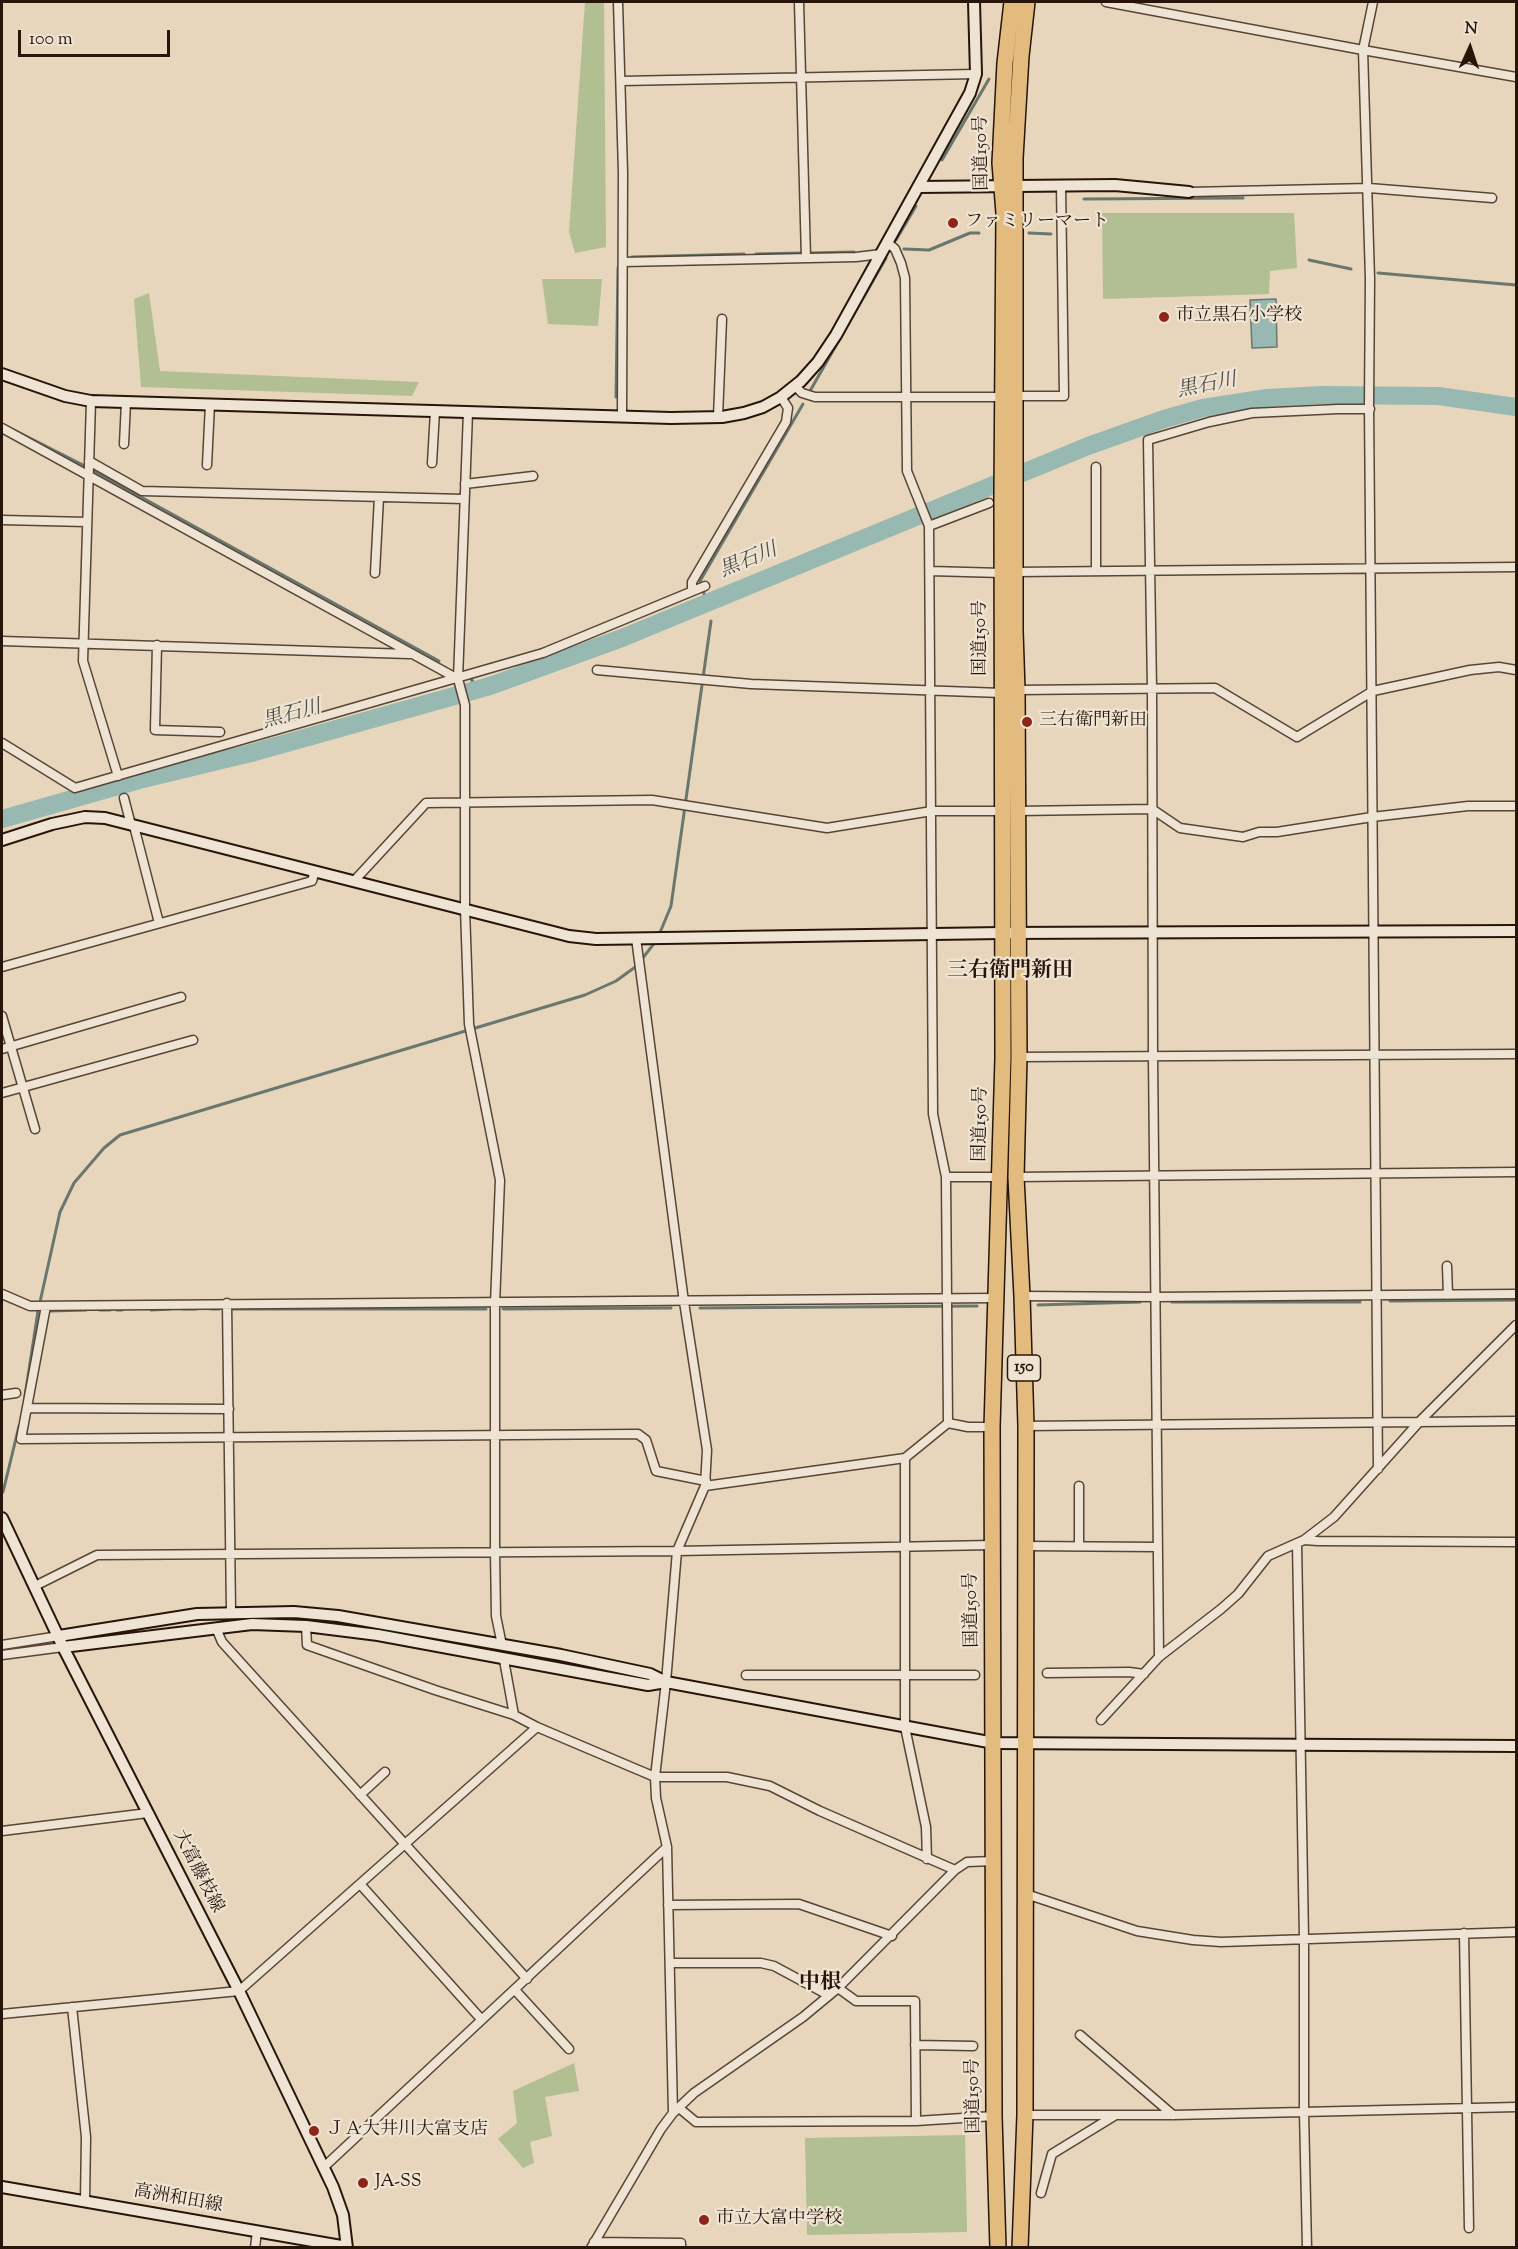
<!DOCTYPE html>
<html>
<head>
<meta charset="utf-8">
<style>
	body { margin:0 }
	#map { position:relative; width:1518px; height:2249px; overflow:hidden; background:#e7d6bb; font-family:"Sorts Mill Goudy",serif }
	canvas { display:block }
	.frame { position:absolute; inset:0; border:3px solid #27150a; pointer-events:none }
	.north { position:absolute; left:1440px; top:18px; width:60px; height:60px; -webkit-text-stroke:4px #efe4d3; paint-order:stroke; rotate:3deg; font-size:16px; font-weight:700; line-height:24px; text-align:center; color:#27150a }
	.north::after { content:''; display:block; margin:auto; width:21px; height:27px; background:#27150a; clip-path:polygon(50% 0,100% 100%,50% 72%,0 100%) }
	.scale { position:absolute; left:18px; top:30px; width:152px; height:27px; box-sizing:border-box; border:3px solid #27150a; border-top:0; padding-left:8px; font-size:18px; line-height:21px; white-space:nowrap; color:#27150a; -webkit-text-stroke:4px #efe4d3; paint-order:stroke }
</style>
</head>
<body>
<div id="map">
<canvas width="1518" height="2249"></canvas>
<div class="frame"></div>
<div class="north">N</div>
<div class="scale">100 m</div>
</div>
<script>
const context = document.querySelector('canvas').getContext('2d');
context.lineJoin = 'round';
function paint(path, color) { context.fillStyle = color; context.fill(path, 'evenodd'); }
const poly = rows => new Path2D(rows.map(r => 'M' + r).join(''));
function trace(path, color, width, dash) { context.strokeStyle = color; context.lineWidth = width; context.lineCap = dash ? 'butt' : 'round'; context.setLineDash(dash || []); context.stroke(path); }
function drawText(font, color, halo, rows, align = 'center') {
  context.font = font + ' "Sorts Mill Goudy","Noto Serif JP",serif'; context.lineWidth = 4.5; context.setLineDash([]); context.textBaseline = 'middle'; context.strokeStyle = halo; context.fillStyle = color; for (const [text, x, y, turn = 0] of rows) {
    context.save(); context.translate(x, y); context.rotate((+turn || 0) * Math.PI / 180); context.textAlign = isNaN(turn) ? turn : align; if (halo) context.strokeText(text, 0, 0); context.fillText(text, 0, 0); context.restore();
  }
}
paint(poly([
	[585,2,604,2,606,247,575,253,569,232],
	[1102,213,1294,213,1297,268,1270,271,1269,294,1103,299],
	[542,279,602,279,598,326,548,324],
	[149,293,160,371,419,382,412,396,141,387,134,299],
	[574,2063,579,2091,545,2097,552,2136,530,2142,534,2163,523,2168,498,2139,517,2123,513,2091],
	[965,2135,967,2232,807,2235,805,2138]
]), '#b1bf93');
const water = poly([
	[1276,299,1277,347,1252,348,1250,300,1276,299]
]);
paint(water, '#97b9b2');
trace(water, '#6a776f', 1.5);
trace(poly([
	[942,160,989,79],
	[1084,199,1243,198],
	[1029,233,1051,234],
	[896,240,916,206],
	[904,249,929,250,970,233,979,233],
	[811,253,854,252],
	[756,254,801,253],
	[632,257,744,254],
	[1309,260,1351,269],
	[1378,273,1516,285],
	[810,391,886,258],
	[616,397,618,268],
	[14,430,81,464,439,661],
	[709,609,700,581,803,404],
	[471,679,474,683,490,686],
	[659,935,671,906,711,621],
	[642,959,656,941],
	[1390,1301,1516,1300],
	[1172,1302,1360,1302],
	[1038,1305,1140,1302],
	[700,1308,977,1306],
	[183,1309,196,1309],
	[211,1309,219,1309],
	[232,1309,486,1309],
	[503,1309,671,1308],
	[100,1310,110,1310],
	[117,1310,122,1310],
	[151,1310,170,1309],
	[50,1311,86,1310],
	[25,1396,38,1311,60,1212,74,1183,104,1148,120,1135,585,995,616,981,638,965],
	[3,1492,19,1426]
]), '#6a776f', 3);
trace(poly([
	[2,819,139,780,251,753,490,686,622,638,1088,446,1164,419,1203,408,1267,398,1322,395,1438,396,1516,407]
]), '#97b9b2', 18);
const street = poly([
	[618,2,623,173,622,416],
	[799,2,806,258],
	[1106,2,1363,50,1516,77],
	[1373,2,1363,50,1370,279,1369,405,1378,1469],
	[621,81,976,74],
	[1189,192,1369,188,1492,198],
	[887,242,895,249,901,263,905,278,907,471,929,526,933,1114,946,1177,948,1423],
	[623,262,856,257,881,254],
	[795,386,802,393,815,397,1003,397],
	[1015,396,1064,396,1061,185],
	[91,401,83,661,118,776],
	[468,412,458,679,465,705,465,909,469,1024,500,1180,495,1304,495,1551,496,1616,502,1645],
	[718,417,722,319],
	[2,428,458,679],
	[124,444,126,402],
	[89,461,142,491,464,499],
	[432,463,435,411],
	[207,465,210,404],
	[465,484,533,476],
	[2,520,87,522],
	[929,526,989,503],
	[930,571,1002,573],
	[1096,571,1096,467],
	[1015,572,1516,567],
	[375,573,379,497],
	[692,591,692,582,786,422,788,408,781,397],
	[2,641,409,654],
	[157,645,155,730,220,732],
	[597,670,751,684,1002,693],
	[1017,690,1215,688,1297,737,1373,691,1470,670,1499,667,1516,670],
	[2,743,75,788,543,653,705,586],
	[124,798,131,825],
	[1018,811,1152,809,1180,828,1243,837,1259,832,1277,832,1372,817,1468,806,1516,806],
	[134,826,159,923],
	[354,881,426,803,652,800,827,828,932,811,1002,811],
	[636,938,684,1302,707,1450,705,1486,677,1551,666,1682,655,1777,656,1798,667,1847,673,2113],
	[2,967,312,881,315,871],
	[2,1016,35,1129],
	[2,1049,181,997],
	[1019,1057,1516,1054],
	[2,1093,193,1040],
	[946,1177,1000,1177],
	[1016,1177,1516,1172],
	[1447,1266,1448,1295],
	[2,1294,30,1306,995,1298],
	[1022,1296,1155,1297,1516,1294],
	[227,1303,231,1612],
	[46,1306,21,1439,638,1434,646,1440,656,1471,706,1481],
	[2,1395,16,1393],
	[27,1408,229,1409],
	[1026,1426,1516,1421],
	[905,1458,905,1727,926,1827,927,1859],
	[705,1486,905,1458,948,1423,968,1427,992,1427],
	[1304,1540,1318,1541,1516,1542],
	[1297,1543,1304,1938,1304,2112,1307,2248],
	[1025,1546,1157,1547],
	[1079,1546,1079,1486],
	[35,1586,97,1555,677,1551,992,1545],
	[306,1626,307,1645,435,1690,514,1715,537,1727,655,1777,727,1777,770,1786,820,1811,955,1870],
	[216,1628,222,1642,527,1979],
	[2,1645,59,1636],
	[2,1655,63,1647],
	[1159,1657,1153,1056,1152,689,1148,440,1209,422,1252,413,1338,409,1370,409],
	[504,1660,514,1715],
	[1047,1673,1129,1672,1144,1674],
	[746,1675,975,1675],
	[1101,1720,1159,1657,1221,1609,1238,1594,1268,1556,1304,1540,1334,1517,1420,1421,1516,1325],
	[360,1795,385,1772],
	[2,1831,148,1813],
	[360,1884,481,2019],
	[1026,1894,1137,1931,1193,1940,1221,1942,1516,1932],
	[668,1905,799,1904,892,1936],
	[1464,1933,1469,2228],
	[670,1963,761,1963,774,1966,828,1995],
	[838,1988,856,2001,915,2001,916,2121],
	[515,1990,569,2049],
	[72,2007,86,2137,85,2201],
	[2,2014,239,1991,537,1727],
	[1080,2035,1173,2115],
	[915,2045,973,2046],
	[679,2108,696,2122,916,2121,994,2116],
	[1025,2115,1173,2115,1516,2107],
	[324,2167,667,1847],
	[1041,2193,1052,2154,1114,2116],
	[594,2242,681,2243,681,2248],
	[255,2248,257,2231],
	[591,2248,661,2129,673,2113,694,2093,803,2017,838,1988,955,1870,967,1862,993,1861]
]);
const secondary = poly([
	[918,187,1115,185,1189,192],
	[2,374,65,396,91,401,671,418,722,417,744,413,763,407,781,397,801,381,818,362,836,335,970,93,976,74,974,2],
	[2,840,52,824,85,817,105,818,569,936,596,939,1002,933,1516,931],
	[2,1518,63,1647,239,1991,333,2187,343,2215,347,2248],
	[59,1636,197,1614,294,1612,338,1616,561,1655,650,1674,666,1682,994,1743,1516,1746],
	[63,1647,252,1624,306,1626,378,1635,648,1685,666,1682],
	[2,2187,347,2247]
]);
const highway = poly([
	[998,2248,994,2116,992,1427,1003,1058,1002,494,1004,213,1000,163,1005,63,1012,2],
	[1020,2248,1025,2115,1026,1426,1022,1296,1016,1177,1019,1057,1017,690,1015,631,1015,158,1021,56,1027,2]
]);
trace(street, '#574536', 11);
trace(secondary, '#27150a', 14);
trace(highway, '#27150a', 18);
trace(street, '#efe4d3', 8);
trace(secondary, '#efe4d3', 10);
trace(highway, '#e4bb7e', 15);
for (const [x, y, r, color] of [
	[953,223,6,"#8f2418"],
	[1164,317,6,"#8f2418"],
	[1027,722,6,"#8f2418"],
	[314,2131,6,"#8f2418"],
	[363,2183,6,"#8f2418"],
	[704,2220,6,"#8f2418"]
]) { const dot = new Path2D(); dot.arc(x, y, r, 0, 2 * Math.PI); context.fillStyle = color; context.fill(dot); trace(dot, '#efe4d3', 2); }
for (const [x, y, w] of [
	[1024,1368,33]
]) { const box = new Path2D(); box.roundRect(x - w / 2, y - 13, w, 26, 4.5); context.fillStyle = '#efe4d3'; context.fill(box); trace(box, '#27150a', 1.5); }
drawText('bold 16px', '#27150a', null, [
	["150",1024,1368]
]);
drawText('18px', '#27150a', '#efe4d3', [
	["国道150号",983,153,-91],
	["国道150号",982,638,-90],
	["国道150号",982,1124,-89],
	["国道150号",973,1610,-91],
	["大富藤枝線",197,1872,63],
	["国道150号",975,2096,-91],
	["高洲和田線",178,2200,10]
]);
drawText('18px', '#27150a', '#efe4d3', [
	["ファミリーマート",965,223],
	["市立黒石小学校",1176,317],
	["三右衛門新田",1039,722],
	["ＪＡ大井川大富支店",326,2131],
	["JA-SS",375,2183],
	["市立大富中学校",716,2220]
], 'left');
drawText('italic 20px', '#4e4e45', '#efe4d3', [
	["黒石川",1207,387,-11],
	["黒石川",749,562,-22],
	["黒石川",292,716,-15]
]);
drawText('bold 21px', '#27150a', '#efe4d3', [
	["三右衛門新田",1010,972],
	["中根",820,1984]
]);
</script>
</body>
</html>
